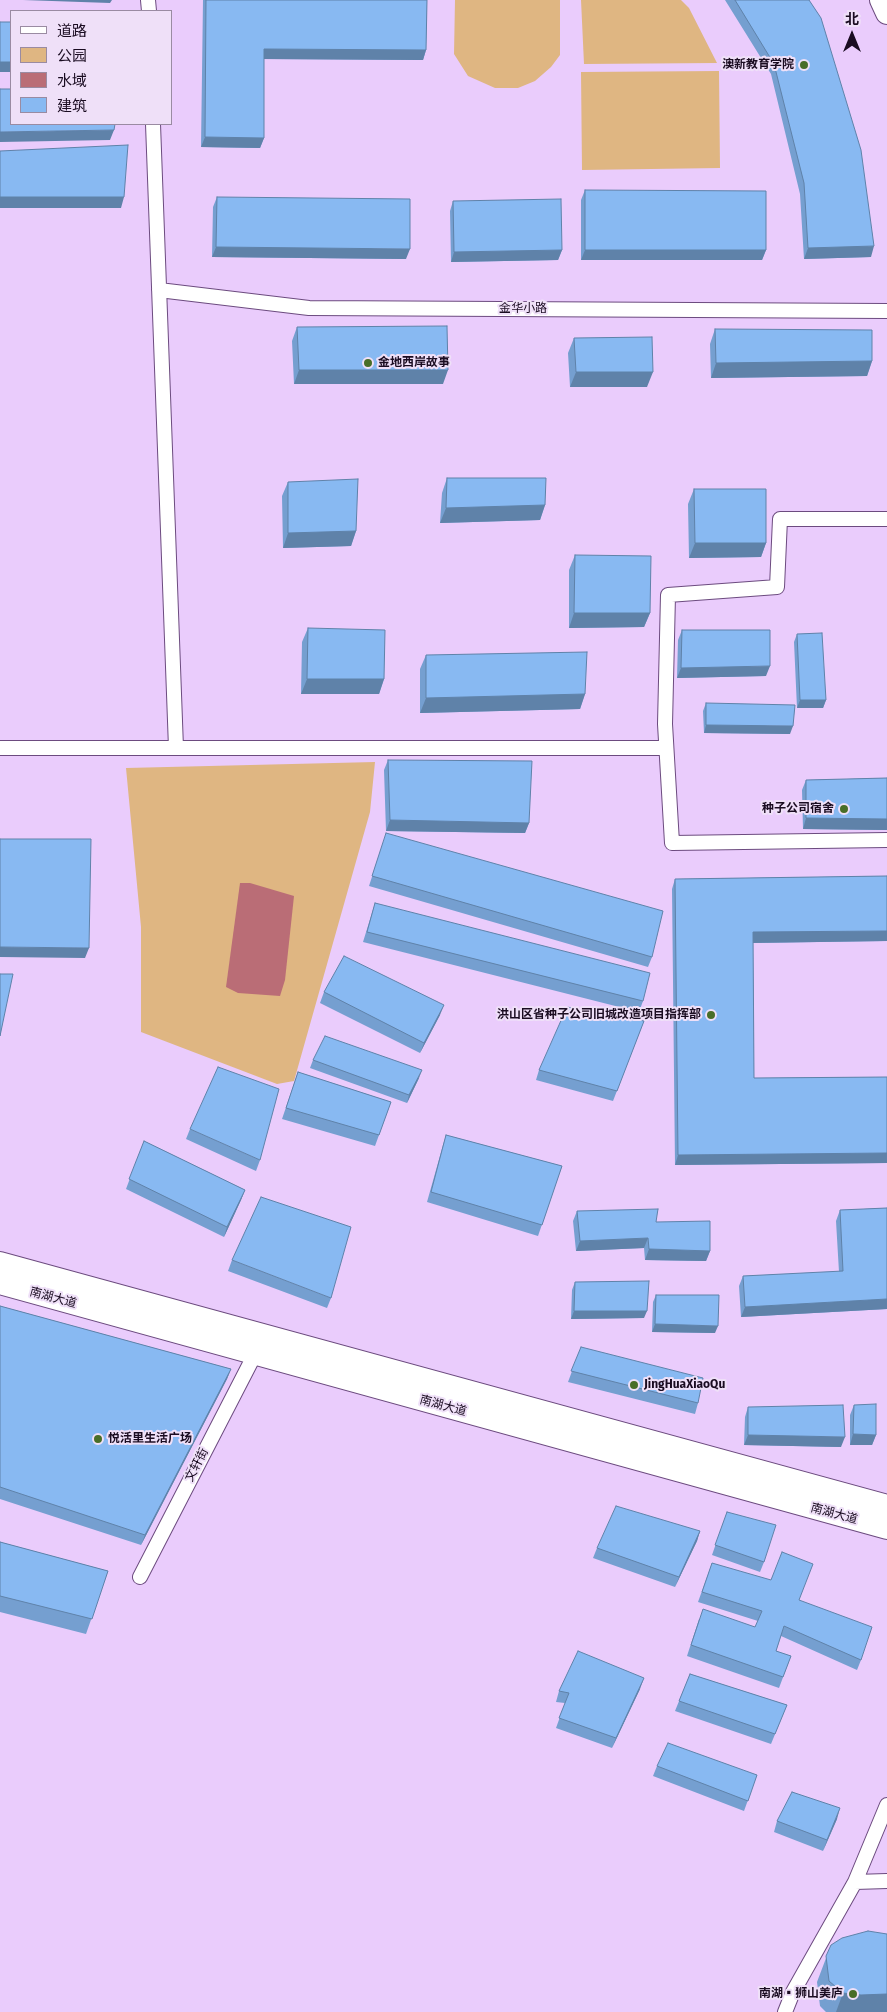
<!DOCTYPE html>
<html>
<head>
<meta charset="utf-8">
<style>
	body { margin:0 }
	#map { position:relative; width:887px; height:2012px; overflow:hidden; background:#eaccfc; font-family:"Fira Sans","Noto Sans SC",sans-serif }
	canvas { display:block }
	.legend { position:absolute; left:10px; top:10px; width:162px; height:115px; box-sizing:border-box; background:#efe0f8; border:1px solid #9a8ba2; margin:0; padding:6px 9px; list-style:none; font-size:15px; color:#1a0c21 }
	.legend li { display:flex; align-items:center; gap:10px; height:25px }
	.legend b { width:25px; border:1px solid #9a8ba2 }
	.north { position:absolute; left:827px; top:10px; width:50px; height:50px; -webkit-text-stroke:4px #efe0f8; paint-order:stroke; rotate:0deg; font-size:14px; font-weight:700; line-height:20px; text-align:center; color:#1a0c21 }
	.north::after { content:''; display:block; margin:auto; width:18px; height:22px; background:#1a0c21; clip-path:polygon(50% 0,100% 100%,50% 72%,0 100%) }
</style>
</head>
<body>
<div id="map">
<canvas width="887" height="2012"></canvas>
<ul class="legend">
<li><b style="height:6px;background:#fff"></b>道路</li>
<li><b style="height:14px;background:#dfb682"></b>公园</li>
<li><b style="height:14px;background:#ba6d76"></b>水域</li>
<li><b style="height:14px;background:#88b9f2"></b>建筑</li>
</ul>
<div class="north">北</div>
</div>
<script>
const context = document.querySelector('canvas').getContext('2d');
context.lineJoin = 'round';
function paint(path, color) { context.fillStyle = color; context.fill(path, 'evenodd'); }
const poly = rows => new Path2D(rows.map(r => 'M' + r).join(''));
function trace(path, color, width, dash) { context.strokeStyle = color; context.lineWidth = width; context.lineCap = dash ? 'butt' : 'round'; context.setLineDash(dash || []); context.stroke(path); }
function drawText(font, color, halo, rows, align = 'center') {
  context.font = font + ' "Fira Sans","Noto Sans SC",sans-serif'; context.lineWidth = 4; context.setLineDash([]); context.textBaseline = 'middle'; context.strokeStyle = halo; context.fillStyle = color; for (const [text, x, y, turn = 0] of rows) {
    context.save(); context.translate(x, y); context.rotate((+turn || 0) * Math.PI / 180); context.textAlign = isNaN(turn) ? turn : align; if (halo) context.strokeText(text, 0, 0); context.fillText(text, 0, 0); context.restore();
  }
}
paint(poly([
	[455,0,560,0,560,55,551,67,535,81,518,88,495,88,468,76,454,54],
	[581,0,681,0,689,8,717,63,584,64],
	[719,71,720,168,582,170,581,72],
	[375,762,370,812,294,1081,277,1084,141,1032,141,927,126,768]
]), '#dfb682');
paint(poly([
	[240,883,250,883,294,896,285,980,280,996,238,993,226,987]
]), '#ba6d76');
const minor = poly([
	[148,0,149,11],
	[159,290,309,308,887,311],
	[887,519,780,519,777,587,668,595,665,724,672,843,887,840],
	[0,748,176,748,153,124],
	[176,748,665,748],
	[140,1577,255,1354],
	[855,1882,887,1805],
	[785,2012,793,1992,855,1882,887,1881]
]);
const primary = poly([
	[0,1263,887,1506],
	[0,1283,887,1528]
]);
const trunk = poly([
	[881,0,887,13]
]);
trace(minor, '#6c4b7f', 16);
trace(primary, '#6c4b7f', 24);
trace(trunk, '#6c4b7f', 24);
trace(minor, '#fff', 14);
trace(primary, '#fff', 22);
trace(trunk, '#fff', 22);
paint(poly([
	[203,0,427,0,426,50,423,60,264,59,264,138,260,148,201,147],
	[725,0,809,0,871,257,804,259,800,194,771,74],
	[585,190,766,250,762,260,581,260,581,200],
	[217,197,406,259,212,257,213,207],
	[453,201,562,250,558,260,451,262,450,211],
	[297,327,443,384,294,384,292,341],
	[715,329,872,361,867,376,711,378,710,344],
	[574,338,647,387,570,387,568,353],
	[447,478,545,505,540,520,440,523,442,493],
	[288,482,356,531,351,546,283,548,282,496],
	[694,489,766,543,761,557,689,558,688,504],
	[575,555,650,613,644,627,569,628,569,570],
	[308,628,384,679,379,694,301,694,302,642],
	[682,630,766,676,677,678,678,640],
	[797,634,826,700,823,708,797,708,794,642],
	[426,655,585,694,580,709,420,713,420,669],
	[706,703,790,734,704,733,703,711],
	[388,760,529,823,525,833,386,831,384,770],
	[887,778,887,830,803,829,802,790,806,780],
	[383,843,652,957,648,967,369,886],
	[887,876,887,941,753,943,754,1078,887,1077,887,1163,675,1165,672,889,675,879],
	[375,903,643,1001,639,1012,363,942],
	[324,992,440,1015,420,1053,320,1003],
	[644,1021,613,1101,536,1080,539,1070],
	[313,1060,419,1078,407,1103,310,1068],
	[298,1072,391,1102,375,1146,282,1119],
	[190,1129,260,1160,256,1171,186,1139],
	[446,1135,562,1166,538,1236,427,1202,443,1145],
	[144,1141,245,1190,241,1200,224,1237,126,1189],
	[887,1208,887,1309,741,1317,739,1286,743,1276,839,1272,836,1221,840,1210],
	[577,1211,656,1222,710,1251,706,1261,645,1260,644,1248,576,1251,573,1221],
	[232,1260,331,1298,327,1308,228,1271],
	[575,1282,644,1318,571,1319,572,1290],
	[656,1295,715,1333,652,1332,653,1302],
	[0,1306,231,1369,227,1379,141,1545,0,1499],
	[581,1347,698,1403,695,1414,568,1382],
	[854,1405,876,1435,872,1445,850,1445,850,1415],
	[748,1407,841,1447,744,1445,745,1417],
	[727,1512,764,1562,760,1572,712,1555],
	[700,1531,697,1541,675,1587,593,1558,597,1548],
	[0,1542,108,1571,86,1634,0,1612],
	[712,1563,799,1600,861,1660,857,1670,781,1636,776,1651,791,1656,779,1688,687,1656,699,1619,755,1627,758,1621,698,1602],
	[690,1674,787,1705,771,1744,675,1711],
	[640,1689,612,1748,556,1728,565,1703,556,1702,559,1691],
	[657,1766,757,1775,744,1811,653,1776],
	[837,1819,823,1851,774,1832,777,1821],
	[831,1945,887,2012,826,2012,820,2006,817,1982]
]), '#759fd0');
paint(poly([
	[23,0,112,0,110,3],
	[264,49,426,50,423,60,261,59],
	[0,62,11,62,11,72,0,72],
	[114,130,110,140,0,142,0,132],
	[205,137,264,138,260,148,201,147],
	[0,197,124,197,121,208,0,208],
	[874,246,871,257,804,259,808,248],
	[216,247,410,249,406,259,212,257],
	[562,250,558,260,451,262,454,252],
	[585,250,766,250,762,260,581,260],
	[872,361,867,376,711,378,716,363],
	[299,370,448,370,443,384,294,384],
	[576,372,653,372,647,387,570,387],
	[545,505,540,520,440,523,446,508],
	[356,531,351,546,283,548,288,533],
	[695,543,766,543,761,557,689,558],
	[574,613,650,613,644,627,569,628],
	[770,666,766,676,677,678,681,668],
	[307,679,384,679,379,694,301,694],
	[585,694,580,709,420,713,426,698],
	[800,700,826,700,823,708,797,708],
	[706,725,793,726,790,734,704,733],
	[806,818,887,819,887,830,803,829],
	[390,820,529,823,525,833,386,831],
	[887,931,887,941,749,943,753,932],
	[0,947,89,948,85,958,0,957],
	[444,1005,440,1015,420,1053,424,1043],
	[422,1070,419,1078,407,1103,409,1095],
	[887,1153,887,1163,675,1165,678,1155],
	[245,1190,241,1200,224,1237,227,1227],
	[648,1238,644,1248,576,1251,580,1241],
	[649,1249,710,1251,706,1261,645,1260],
	[887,1299,887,1309,741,1317,745,1307],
	[574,1311,647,1311,644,1318,571,1319],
	[655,1324,718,1326,715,1333,652,1332],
	[231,1369,227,1379,141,1545,145,1535],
	[853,1434,876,1435,872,1445,850,1445],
	[748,1435,845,1437,841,1447,744,1445],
	[700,1531,697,1541,675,1587,679,1577],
	[644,1678,640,1689,612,1748,616,1738],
	[840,1808,837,1819,823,1851,827,1840],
	[843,1993,887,1994,887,2012,836,2012]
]), '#5f82a9');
const building = poly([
	[206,0,427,0,426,50,264,49,264,138,205,137,206,0],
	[735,0,809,0,821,18,861,150,874,246,808,248,804,183,774,64,735,0],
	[0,22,11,22,11,62,0,62,0,22],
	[0,89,11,89,11,124,115,124,114,130,0,132,0,89],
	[128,145,124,197,0,197,0,151,128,145],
	[585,190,766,191,766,250,585,250,585,190],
	[217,197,410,199,410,249,216,247,217,197],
	[561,199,562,250,454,252,453,201,561,199],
	[447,326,448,370,299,370,297,327,447,326],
	[715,329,872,330,872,361,716,363,715,329],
	[652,337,653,372,576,372,574,338,652,337],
	[447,478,546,478,545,505,446,508,447,478],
	[358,479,356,531,288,533,288,482,358,479],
	[694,489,766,489,766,543,695,543,694,489],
	[575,555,651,556,650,613,574,613,575,555],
	[308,628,385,630,384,679,307,679,308,628],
	[682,630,770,630,770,666,681,668,682,630],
	[822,633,826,700,800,700,797,634,822,633],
	[587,652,585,694,426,698,426,655,587,652],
	[706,703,795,705,793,726,706,725,706,703],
	[388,760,532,761,529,823,390,820,388,760],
	[887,778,887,819,806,818,806,780,887,778],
	[386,833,663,911,652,957,372,876,386,833],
	[0,839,91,839,89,948,0,947,0,839],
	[887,876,887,931,753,932,754,1078,887,1077,887,1153,678,1155,675,879,887,876],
	[375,903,650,973,643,1001,367,932,375,903],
	[344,956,444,1005,424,1043,324,992,344,956],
	[0,974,13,974,0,1036,0,974],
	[567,1007,644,1021,617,1091,539,1070,567,1007],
	[325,1036,422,1070,409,1095,313,1060,325,1036],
	[218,1067,279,1089,260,1160,190,1129,218,1067],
	[298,1072,391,1102,379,1135,286,1108,298,1072],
	[446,1135,562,1166,542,1225,431,1192,446,1135],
	[144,1141,245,1190,227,1227,129,1179,144,1141],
	[261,1197,351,1227,331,1298,232,1260,261,1197],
	[887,1208,887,1299,745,1307,743,1276,843,1271,840,1210,887,1208],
	[658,1209,656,1222,710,1221,710,1251,649,1249,648,1238,580,1241,577,1211,658,1209],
	[649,1281,647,1311,574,1311,575,1282,649,1281],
	[656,1295,719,1295,718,1326,655,1324,656,1295],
	[0,1306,231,1369,145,1535,0,1487,0,1306],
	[581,1347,703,1378,698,1403,571,1371,581,1347],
	[876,1404,876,1435,853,1434,854,1405,876,1404],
	[843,1405,845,1437,748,1435,748,1407,843,1405],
	[616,1506,700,1531,679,1577,597,1548,616,1506],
	[727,1512,776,1525,764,1562,715,1545,727,1512],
	[0,1542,108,1571,92,1619,0,1596,0,1542],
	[782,1552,813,1564,799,1600,872,1627,861,1660,784,1626,776,1651,791,1656,783,1677,691,1645,703,1609,755,1627,762,1611,702,1592,712,1563,771,1580,782,1552],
	[578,1651,644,1678,616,1738,559,1718,569,1693,559,1691,578,1651],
	[690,1674,787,1705,775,1734,679,1701,690,1674],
	[668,1743,757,1775,748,1801,657,1766,668,1743],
	[792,1792,840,1808,827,1840,777,1821,792,1792],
	[868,1931,887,1934,887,1994,861,1995,843,1993,829,1981,826,1956,831,1945,842,1938,868,1931]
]);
paint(building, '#88b9f2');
trace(building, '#5f82a9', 1);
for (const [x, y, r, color] of [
	[804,65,5,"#496e28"],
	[368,363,5,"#496e28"],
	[844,809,5,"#496e28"],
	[711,1015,5,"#496e28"],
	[634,1385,5,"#496e28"],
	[98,1439,5,"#496e28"],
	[853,1994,5,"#496e28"]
]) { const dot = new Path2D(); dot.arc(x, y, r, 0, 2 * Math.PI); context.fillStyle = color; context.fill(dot); trace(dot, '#efe0f8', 2); }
drawText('bold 12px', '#1a0c21', '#efe0f8', [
	["澳新教育学院",794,65],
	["金地西岸故事",378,363,"left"],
	["种子公司宿舍",834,809],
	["洪山区省种子公司旧城改造项目指挥部",701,1015],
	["JingHuaXiaoQu",644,1385,"left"],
	["悦活里生活广场",108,1439,"left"],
	["南湖▪狮山美庐",843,1994]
], 'right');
drawText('12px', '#1a0c21', '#efe0f8', [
	["金华小路",523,309],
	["南湖大道",53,1298,15],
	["南湖大道",443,1406,15],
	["文轩街",197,1465,-63],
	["南湖大道",834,1514,15]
]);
</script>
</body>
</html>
